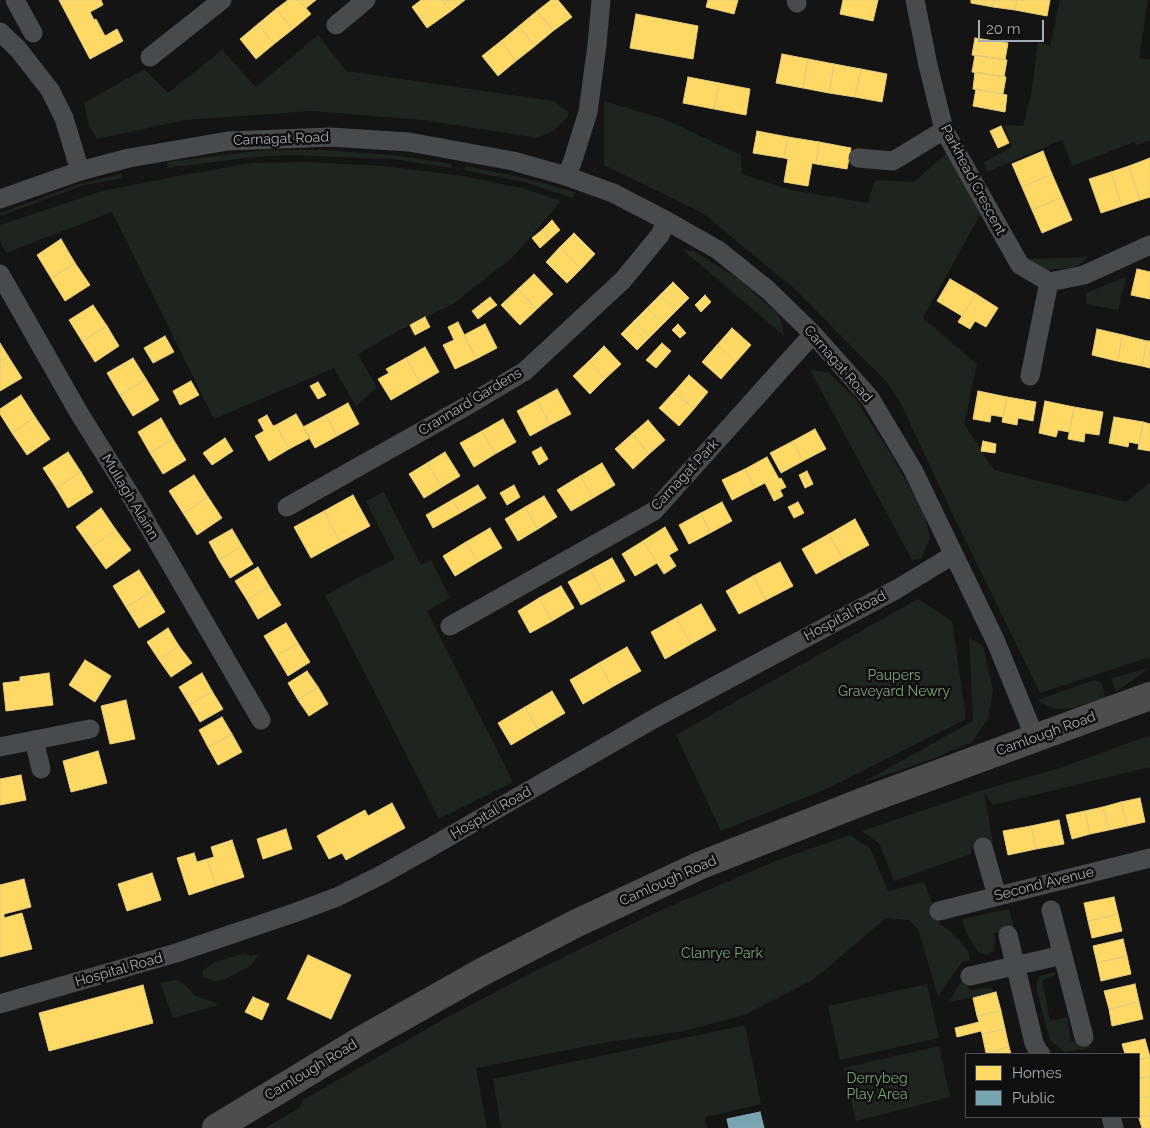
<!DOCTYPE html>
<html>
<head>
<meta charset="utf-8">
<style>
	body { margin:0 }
	#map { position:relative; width:1150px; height:1128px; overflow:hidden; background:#141415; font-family:Raleway,sans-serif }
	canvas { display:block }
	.legend { position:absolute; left:965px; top:1053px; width:175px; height:65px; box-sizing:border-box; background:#0f0f10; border:1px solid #4b4e52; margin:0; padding:6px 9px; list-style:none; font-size:15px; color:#a5adb6 }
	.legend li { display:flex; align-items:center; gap:10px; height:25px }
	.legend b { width:25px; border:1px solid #4b4e52 }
	.scale { position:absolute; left:978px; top:20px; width:66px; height:22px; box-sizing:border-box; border:2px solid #a5adb6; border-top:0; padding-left:6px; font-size:15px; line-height:18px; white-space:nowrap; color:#a5adb6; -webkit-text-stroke:4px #0f0f10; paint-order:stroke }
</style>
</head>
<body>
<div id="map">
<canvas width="1150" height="1128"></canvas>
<ul class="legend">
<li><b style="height:14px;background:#ffd966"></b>Homes</li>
<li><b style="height:14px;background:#76a5af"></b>Public</li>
</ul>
<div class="scale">20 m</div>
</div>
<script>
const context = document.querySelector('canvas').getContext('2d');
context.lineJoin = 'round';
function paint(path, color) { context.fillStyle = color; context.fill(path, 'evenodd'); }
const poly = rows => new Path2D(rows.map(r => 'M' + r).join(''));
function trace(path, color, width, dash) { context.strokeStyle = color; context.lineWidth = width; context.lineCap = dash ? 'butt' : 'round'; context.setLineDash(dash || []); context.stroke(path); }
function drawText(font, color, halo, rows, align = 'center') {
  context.font = font + ' Raleway,sans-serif'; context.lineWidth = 5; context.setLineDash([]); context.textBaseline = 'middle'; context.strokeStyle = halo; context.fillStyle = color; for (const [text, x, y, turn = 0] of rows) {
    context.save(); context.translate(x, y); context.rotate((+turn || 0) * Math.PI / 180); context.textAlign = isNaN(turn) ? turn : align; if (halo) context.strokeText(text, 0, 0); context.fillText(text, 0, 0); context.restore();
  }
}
paint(poly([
	[1060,0,1148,0,1139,58,1150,60,1150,140,1137,145,1134,142,1072,166,1062,140,987,172,984,162,1012,147,1004,125,1023,126,1031,95,1038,42,1050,46],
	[318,35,346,71,554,101,569,113,566,119,553,131,537,138,519,135,423,120,312,111,185,120,97,139,89,126,84,103,144,69,168,93,222,50,256,87],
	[604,101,664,119,741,155,742,174,791,190,868,203,875,180,914,182,950,150,981,213,923,318,977,364,964,424,994,470,1126,502,1150,482,1150,657,1040,693,954,517,900,402,887,382,796,290,704,214,604,165],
	[265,150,323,150,393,155,452,164,451,168,393,159,290,155,254,157,167,168,167,162],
	[307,162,382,166,457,175,526,189,561,201,514,256,453,304,402,329,358,354,377,388,356,406,334,368,214,419,112,212,6,253,0,241,0,225,102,191,188,174,253,163],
	[466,166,529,179,574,192,573,198,524,182,464,170],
	[122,174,123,178,84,185,0,216,0,213,79,184],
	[683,250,694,251,740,280,777,313,782,324,784,336],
	[1088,257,1079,265,1068,268,1047,270,1029,259],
	[1126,277,1118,310,1086,304,1086,293],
	[810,370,829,373,854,397,894,459,924,513,930,537,921,559,912,560],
	[384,492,421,565,431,560,450,598,427,611,513,782,439,819,325,595,395,559,366,501],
	[918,599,952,621,966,719,831,787,721,831,676,735],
	[969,637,983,646,993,690,988,719,972,742,935,758,860,784,973,721],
	[1149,668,1116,692,1111,678],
	[1094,680,1102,683,1105,698,1073,708,1058,709,1046,706,1038,700],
	[1150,735,1150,767,993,805,984,792,993,842,973,845,970,854,894,881,879,843,862,831,983,790,1063,767],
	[850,835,851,836,870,848,888,891,924,882,940,924,950,931,968,950,970,960,962,962,938,996,918,929,909,920,886,918,813,980,744,1015,685,1031,603,1043,476,1068,487,1128,265,1128,299,1108,303,1100,446,1018,535,971,659,911,773,862],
	[1009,909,1014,929,994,933,995,943,993,951,988,955,978,952,967,934,962,919],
	[245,953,250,956,259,954,250,966,239,972,223,980,213,981,203,977,203,970,213,963],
	[1055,972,1055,976,1042,980,1050,1021,1067,1017,1071,1042,1089,1039,1091,1048,1065,1052,1050,1040,1037,992,1037,982,1040,976],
	[965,975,969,990,992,988,994,993,949,1002],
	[176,980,185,985,195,996,209,1000,218,1005,173,1018,160,983],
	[927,984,939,1038,840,1060,828,1006],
	[745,1025,761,1104,705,1117,707,1128,501,1128,493,1079],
	[939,1046,950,1097,856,1121,843,1068]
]), '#1e251f');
const homes = poly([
	[59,0,101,0,103,5,90,12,94,20,96,19,105,36,117,29,123,41,90,59,59,0],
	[288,0,299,0,311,14,293,29,276,9,288,0],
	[299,0,316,0,306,8,299,0],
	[421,0,442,0,451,11,427,28,412,7,421,0],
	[442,0,465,0,451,11,442,0],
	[551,0,558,0,572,17,553,31,537,11,551,0],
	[708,0,738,0,734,14,706,7,708,0],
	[843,0,878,0,873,21,840,14,843,0],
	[971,0,994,0,993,7,971,3,971,0],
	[994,0,1017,0,1015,10,993,7,994,0],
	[1017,0,1050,0,1047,16,1015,10,1017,0],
	[276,9,293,29,274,44,258,24,276,9],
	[537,11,553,31,535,46,519,26,537,11],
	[636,14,698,26,693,59,630,48,636,14],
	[258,24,274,44,256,59,240,39,258,24],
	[519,26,535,46,516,61,501,41,519,26],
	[975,38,1008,43,1005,60,972,55,975,38],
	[501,41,516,61,498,76,482,56,501,41],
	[782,54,808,59,803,88,776,83,782,54],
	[975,55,1007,60,1004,77,972,72,975,55],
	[808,59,834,64,829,93,803,88,808,59],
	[834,64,861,69,855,97,829,93,834,64],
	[861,69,887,74,882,102,855,97,861,69],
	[975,72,1006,77,1003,94,973,89,975,72],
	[688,77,719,83,714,109,683,103,688,77],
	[719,83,750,89,746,115,714,109,719,83],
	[976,89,1007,95,1005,112,973,106,976,89],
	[1001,126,1009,143,998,148,990,131,1001,126],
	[757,131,788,137,784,158,753,153,757,131],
	[788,137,819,142,816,164,812,163,808,186,784,182,788,159,784,158,788,137],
	[819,142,851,148,847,169,816,164,819,142],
	[1043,151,1052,174,1022,187,1012,164,1043,151],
	[1150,158,1150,197,1140,200,1129,166,1150,158],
	[1129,166,1140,200,1122,206,1111,172,1129,166],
	[1111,172,1122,206,1101,213,1089,179,1111,172],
	[1052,174,1062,197,1032,210,1022,187,1052,174],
	[1062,197,1072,220,1042,233,1032,210,1062,197],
	[552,220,560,230,550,239,542,230,552,220],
	[542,230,550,239,540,248,532,238,542,230],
	[574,233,595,254,581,269,560,247,574,233],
	[61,239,75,263,51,278,37,255,61,239],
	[560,247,581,269,567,283,546,262,560,247],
	[75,263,90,285,65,301,51,278,75,263],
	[1137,269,1150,272,1150,299,1131,295,1137,269],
	[534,274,553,294,537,309,518,289,534,274],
	[950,279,976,294,962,316,937,301,950,279],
	[673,282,689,298,676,311,660,295,673,282],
	[518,289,537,309,520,325,501,305,518,289],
	[976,294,998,308,986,327,975,321,970,329,958,322,976,294],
	[660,295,676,311,663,324,647,308,660,295],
	[705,295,711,302,701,312,695,305,705,295],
	[490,297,497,305,487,312,481,304,490,297],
	[481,304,487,312,478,319,472,311,481,304],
	[93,305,107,326,82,341,69,320,93,305],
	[647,308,663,324,650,337,634,321,647,308],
	[425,317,430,327,415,335,410,325,425,317],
	[634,321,650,337,637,350,621,334,634,321],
	[458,322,476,359,455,369,443,345,454,340,448,327,458,322],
	[485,324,497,348,476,359,464,335,485,324],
	[678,324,686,333,680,338,672,330,678,324],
	[107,326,119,346,95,362,82,341,107,326],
	[732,328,751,345,736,362,717,345,732,328],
	[1097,329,1123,335,1117,361,1092,355,1097,329],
	[1123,335,1147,341,1142,366,1117,361,1123,335],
	[165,336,174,352,153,363,144,348,165,336],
	[1147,341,1150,341,1150,368,1142,366,1147,341],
	[0,343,8,356,0,361,0,343],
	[662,343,671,351,656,368,646,360,662,343],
	[717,345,736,362,721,379,702,362,717,345],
	[604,346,621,364,605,379,589,361,604,346],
	[425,347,439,372,420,383,406,358,425,347],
	[8,356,22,378,0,391,0,361,8,356],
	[133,358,146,379,120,395,107,373,133,358],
	[406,358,420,383,391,400,378,379,389,373,386,369,406,358],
	[589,361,605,379,590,394,573,376,589,361],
	[689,375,708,392,694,409,674,392,689,375],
	[146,379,159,400,133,416,120,395,146,379],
	[191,381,199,395,180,405,173,391,191,381],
	[318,382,326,395,318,399,310,386,318,382],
	[557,389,571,414,550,425,537,400,557,389],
	[978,391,1007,397,1003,417,991,415,990,422,973,419,978,391],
	[674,392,694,409,679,426,659,408,674,392],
	[21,395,35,417,12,433,0,414,0,409,21,395],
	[1007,397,1036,402,1033,421,1018,418,1017,425,1002,422,1007,397],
	[537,400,550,425,530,436,517,411,537,400],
	[1045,401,1074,407,1069,432,1058,430,1056,437,1039,433,1045,401],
	[348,403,359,424,337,436,326,415,348,403],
	[1074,407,1103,412,1099,435,1085,433,1084,442,1068,439,1074,407],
	[296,414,310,438,289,449,276,425,296,414],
	[267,415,273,426,276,425,289,449,269,461,255,436,264,431,258,420,267,415],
	[326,415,337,436,315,448,303,427,326,415],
	[35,417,50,439,27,455,12,433,35,417],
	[1114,417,1143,422,1139,444,1129,442,1128,447,1109,443,1114,417],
	[161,418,173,439,150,453,138,432,161,418],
	[503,419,516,442,495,454,482,431,503,419],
	[648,420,665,440,649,454,632,434,648,420],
	[1143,422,1150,424,1150,451,1138,449,1143,422],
	[815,429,826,449,803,461,793,441,815,429],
	[482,431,495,454,474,467,460,443,482,431],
	[632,434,649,454,633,469,615,449,632,434],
	[225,438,233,451,212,465,203,453,225,438],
	[173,439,186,460,163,474,150,453,173,439],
	[793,441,803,461,781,473,770,453,793,441],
	[983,441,996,444,995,453,981,451,983,441],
	[541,447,548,459,539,465,532,452,541,447],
	[68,452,81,472,56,488,43,468,68,452],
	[445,452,460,476,442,487,427,463,445,452],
	[767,457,779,479,781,478,786,487,780,490,783,496,774,501,765,483,755,488,745,469,767,457],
	[427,463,442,487,424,498,409,474,427,463],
	[602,463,615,485,593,498,580,476,602,463],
	[745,469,755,488,732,500,722,480,745,469],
	[807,471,813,484,805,488,799,475,807,471],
	[81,472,93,492,68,508,56,488,81,472],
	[194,475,208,497,183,513,169,491,194,475],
	[580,476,593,498,571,511,557,490,580,476],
	[478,485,486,498,460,513,452,500,478,485],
	[514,485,520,497,507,505,500,493,514,485],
	[353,495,370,526,340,542,324,511,353,495],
	[544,496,557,517,538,529,525,507,544,496],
	[208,497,222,518,197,535,183,513,208,497],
	[452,500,460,513,433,528,426,515,452,500],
	[722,502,732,521,710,533,701,513,722,502],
	[798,502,804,513,794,518,788,507,798,502],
	[525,507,538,529,518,541,505,519,525,507],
	[101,508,116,530,91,548,76,527,101,508],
	[324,511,340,542,311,558,294,527,324,511],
	[701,513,710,533,689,544,679,525,701,513],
	[855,519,869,545,843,559,829,534,855,519],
	[665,527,678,550,669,555,676,566,664,574,643,541,665,527],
	[490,528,502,548,478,562,466,542,490,528],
	[232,529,242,546,219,560,209,542,232,529],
	[116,530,131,550,106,569,91,548,116,530],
	[829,534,843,559,816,574,802,549,829,534],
	[643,541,657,563,635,576,622,554,643,541],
	[466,542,478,562,455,576,443,556,466,542],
	[242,546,253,564,230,578,219,560,242,546],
	[612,558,625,581,603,593,590,570,612,558],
	[780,562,793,586,766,600,753,576,780,562],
	[258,567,269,586,247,600,235,581,258,567],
	[139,570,152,591,126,607,113,586,139,570],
	[590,570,603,593,581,605,568,582,590,570],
	[753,576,766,600,739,614,726,591,753,576],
	[269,586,281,605,258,619,247,600,269,586],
	[561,586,574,608,552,621,539,598,561,586],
	[152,591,165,612,139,628,126,607,152,591],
	[539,598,552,621,530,633,518,611,539,598],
	[701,604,716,630,691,644,676,618,701,604],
	[676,618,691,644,665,659,651,632,676,618],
	[286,623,298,643,276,656,264,636,286,623],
	[168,628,179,646,159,660,147,642,168,628],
	[298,643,310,662,288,676,276,656,298,643],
	[179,646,192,663,171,677,159,660,179,646],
	[627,647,641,671,612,687,599,663,627,647],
	[85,660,111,676,95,702,69,685,85,660],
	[599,663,612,687,583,704,570,680,599,663],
	[307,671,318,687,298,700,288,683,307,671],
	[49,673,53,705,6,711,3,683,20,681,20,677,49,673],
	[202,673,212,691,190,705,179,687,202,673],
	[318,687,328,704,309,716,298,700,318,687],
	[212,691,223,709,200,722,190,705,212,691],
	[552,691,565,713,538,729,525,707,552,691],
	[126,700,135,739,110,744,101,706,126,700],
	[525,707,538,729,511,745,498,723,525,707],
	[222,717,232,734,208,747,199,730,222,717],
	[232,734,242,752,218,765,208,747,232,734],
	[98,751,107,783,71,792,63,761,98,751],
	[21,775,26,800,0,805,0,779,21,775],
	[1140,798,1145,822,1127,826,1121,802,1140,798],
	[1121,802,1127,826,1109,830,1103,807,1121,802],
	[392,803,405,828,346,860,342,853,329,859,317,836,365,810,368,816,392,803],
	[1103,807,1109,830,1090,834,1085,811,1103,807],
	[1085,811,1090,834,1072,839,1066,815,1085,811],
	[1059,820,1064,844,1036,849,1031,826,1059,820],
	[1031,826,1036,849,1008,855,1003,831,1031,826],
	[286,829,292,849,263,859,257,839,286,829],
	[232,840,244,877,216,886,207,859,214,857,211,847,232,840],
	[194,853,197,862,207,859,216,886,189,895,177,858,194,853],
	[152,873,161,900,127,911,118,884,152,873],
	[24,879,31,907,4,914,4,918,22,913,32,949,0,957,0,885,24,879],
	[1114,897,1118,914,1088,921,1084,903,1114,897],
	[1118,914,1122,931,1092,938,1088,921,1118,914],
	[1123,939,1127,956,1097,963,1093,946,1123,939],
	[308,955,351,975,331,1019,287,999,308,955],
	[1127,956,1131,974,1101,981,1097,963,1127,956],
	[1135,984,1139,1002,1109,1009,1104,991,1135,984],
	[143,985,153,1023,49,1051,39,1013,143,985],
	[996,992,1001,1011,977,1016,973,998,996,992],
	[253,997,269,1004,262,1020,245,1012,253,997],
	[1139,1002,1143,1019,1112,1026,1109,1009,1139,1002],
	[1001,1011,1005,1029,982,1034,981,1031,957,1037,955,1028,979,1022,977,1016,1001,1011],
	[1005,1029,1009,1047,986,1053,982,1034,1005,1029],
	[1145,1039,1150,1057,1139,1060,1139,1054,1125,1054,1122,1044,1145,1039],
	[1009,1047,1011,1054,986,1054,986,1053,1009,1047],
	[1150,1057,1150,1076,1139,1079,1139,1060,1150,1057],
	[1150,1076,1150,1096,1139,1098,1139,1079,1150,1076],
	[1150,1096,1150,1115,1139,1118,1139,1098,1150,1096],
	[1150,1115,1150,1128,1142,1128,1139,1118,1150,1115]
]);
paint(homes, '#ffd966');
trace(homes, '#e4cc7e', 1);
const public = poly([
	[760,1112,764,1128,729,1128,727,1119,760,1112]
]);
paint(public, '#76a5af');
trace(public, '#84a7b1', 1);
trace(poly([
	[15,0,33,33],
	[796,0,797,3],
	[915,0,928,65,944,130,1020,265,1049,282,1084,275,1150,245],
	[336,25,366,0],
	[0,32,18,49,50,90,64,118,80,171],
	[150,57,222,0],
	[858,158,893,161,944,130],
	[566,176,572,163,588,112,597,45,601,0],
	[0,199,80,171,129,158,228,141,331,137,409,142,513,161,566,176,613,193,667,221,718,250,768,290,813,334,870,398,913,470,996,642,1029,723,1034,738],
	[0,274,79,413,134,501,261,720],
	[1030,376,1049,282],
	[287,507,463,408,525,371,623,280,660,235,667,221],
	[450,626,654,511,813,334],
	[34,740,41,769],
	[0,747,90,729],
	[983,847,997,896],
	[1051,910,1084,1037],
	[939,911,1150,858],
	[1008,935,1034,1043,1038,1051,1041,1054],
	[970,976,1063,955],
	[0,1004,176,953,294,913,337,897,381,875,431,847,657,717,897,589,953,555],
	[1111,1117,1114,1128]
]), '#484b4d', 19);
trace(poly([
	[216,1128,358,1042,482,972,577,923,701,865,864,801,1106,712,1150,696]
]), '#4b4d4f', 28);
drawText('14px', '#a5adb6', '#0f0f10', [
	["Carnagat Road",281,139,-2],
	["Parkhead Crescent",973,180,62],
	["Carnagat Road",838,364,49],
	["Crannard Gardens",470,402,-31],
	["Carnagat Park",685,475,-47],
	["Mullagh Alainn",130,497,59],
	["Hospital Road",845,616,-28],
	["Camlough Road",1046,734,-20],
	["Hospital Road",491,813,-30],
	["Camlough Road",668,881,-24],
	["Second Avenue",1044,884,-14],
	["Hospital Road",119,970,-16],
	["Camlough Road",311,1070,-31]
]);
drawText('14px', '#80a27b', '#0f0f10', [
	["Paupers",894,676],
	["Graveyard Newry",894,692],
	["Clanrye Park",722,954],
	["Derrybeg",877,1079],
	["Play Area",877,1095]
]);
</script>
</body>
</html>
